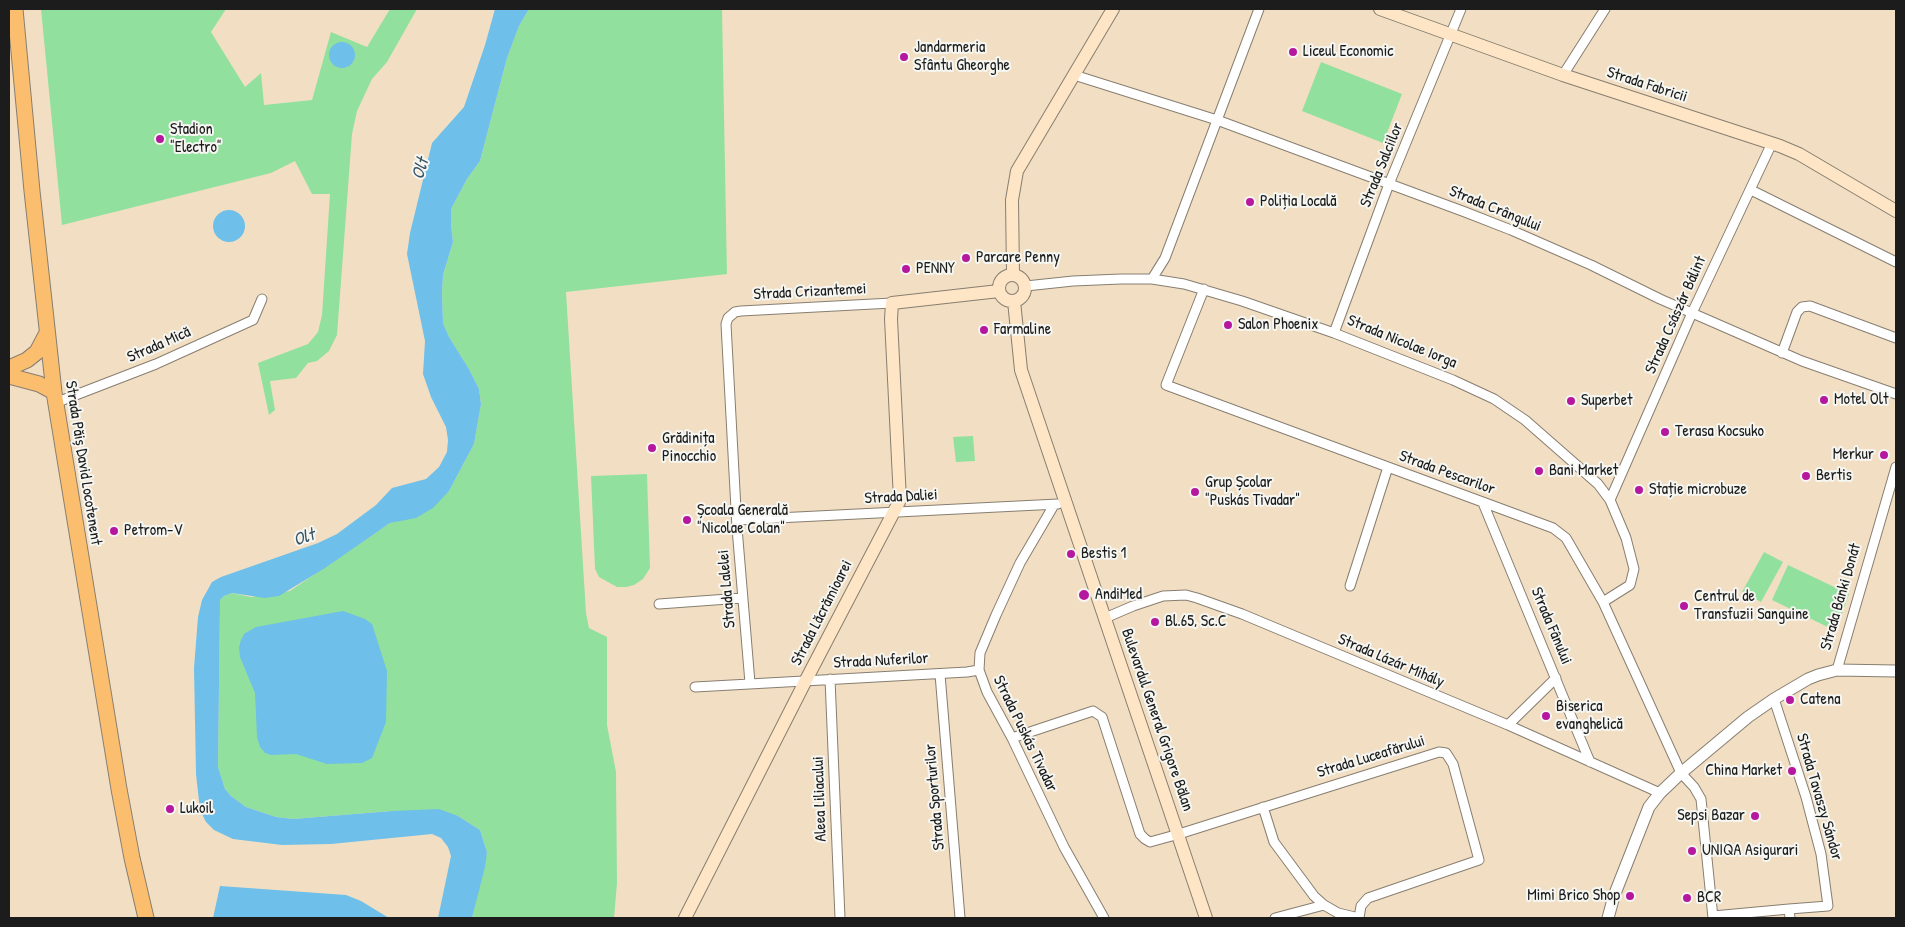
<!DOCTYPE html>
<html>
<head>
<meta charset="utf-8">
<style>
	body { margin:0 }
	#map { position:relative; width:1905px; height:927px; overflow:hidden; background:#f2dfc3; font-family:"Patrick Hand",sans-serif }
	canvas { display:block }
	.frame { position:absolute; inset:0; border:10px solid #1c1c1c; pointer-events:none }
</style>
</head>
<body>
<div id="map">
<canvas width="1905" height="927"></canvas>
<div class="frame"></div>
</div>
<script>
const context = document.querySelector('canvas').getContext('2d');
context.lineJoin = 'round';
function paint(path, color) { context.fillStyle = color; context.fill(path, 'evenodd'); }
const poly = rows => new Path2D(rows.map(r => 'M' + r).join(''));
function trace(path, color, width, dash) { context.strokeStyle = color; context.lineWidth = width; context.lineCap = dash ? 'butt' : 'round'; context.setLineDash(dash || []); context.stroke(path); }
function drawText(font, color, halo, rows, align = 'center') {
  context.font = font + ' "Patrick Hand",sans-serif'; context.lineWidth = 4; context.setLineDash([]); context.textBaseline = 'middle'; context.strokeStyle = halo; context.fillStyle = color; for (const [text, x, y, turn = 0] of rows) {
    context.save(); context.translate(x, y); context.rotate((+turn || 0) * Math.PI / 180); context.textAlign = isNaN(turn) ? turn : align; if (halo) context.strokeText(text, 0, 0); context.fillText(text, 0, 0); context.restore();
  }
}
paint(poly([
	[41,9,226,9,211,32,245,87,261,73,264,105,312,100,331,32,367,47,390,9,417,9,387,62,372,79,357,111,352,134,337,335,329,351,317,361,308,363,296,378,270,381,275,410,269,415,258,363,308,344,318,332,322,315,330,194,312,194,295,161,271,173,62,225],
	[529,9,722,9,727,274,566,292,586,613,589,628,607,637,607,725,616,772,617,883,614,918,472,918,487,852,480,830,458,816,392,811,293,819,276,817,246,807,231,796,225,789,218,767,220,600,224,596,232,593,251,597,290,591,390,523,401,520,449,491,474,444,481,403,479,389,469,369,449,337,443,323,442,293,443,275,453,242,451,224,451,209,467,179,480,161,507,58,519,26],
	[1321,62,1402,94,1383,143,1302,111],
	[973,436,975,461,956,462,953,437],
	[647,474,650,568,643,579,634,585,626,587,617,587,599,577,595,569,591,476],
	[1764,552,1783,562,1761,602,1742,592],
	[1788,565,1849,594,1836,631,1772,600]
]), '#92e09e');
paint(poly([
	[495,9,529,9,519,26,507,58,480,161,467,179,451,209,451,224,453,242,443,275,442,293,443,323,449,337,469,369,479,389,481,404,474,444,449,491,433,508,416,518,390,523,325,568,279,596,265,598,232,593,224,596,220,600,220,604,218,767,225,789,231,796,246,807,276,817,293,819,392,811,439,809,458,816,480,830,487,852,485,867,472,918,438,918,451,856,448,847,441,838,432,834,331,844,282,845,233,839,214,830,206,822,200,810,196,774,194,668,198,617,202,600,212,582,221,577,318,543,337,534,376,505,392,488,426,479,439,467,447,452,448,440,446,427,431,397,423,374,425,341,407,254,410,233,432,143,464,107,485,45],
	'329 55a13 13 0 1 1 26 0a13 13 0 1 1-26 0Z',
	'213 226a16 16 0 1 1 32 0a16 16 0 1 1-32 0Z',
	[343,611,365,619,372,624,387,671,386,722,372,758,362,763,327,764,296,754,271,755,265,753,260,747,257,737,255,693,240,657,239,647,241,640,244,634,256,627],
	[220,886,346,895,361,901,389,918,213,918]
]), '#6ebfe9');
const minor = poly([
	[1074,75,1217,120,1465,212,1511,230,1591,265,1660,299,1802,361,1896,394],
	[1563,75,1605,9],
	[1751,190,1896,262],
	[1152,279,1165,258,1259,9],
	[1026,286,1073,281,1121,279,1152,279,1184,284,1242,301,1334,333,1453,380,1494,399,1525,420,1598,484,1610,500,1626,538,1634,569,1630,585,1603,602],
	[1204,289,1166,385,1553,528,1566,538,1603,602,1681,773,1694,787,1701,799,1713,918],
	[1334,333,1389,184,1461,9],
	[1782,353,1797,312,1802,307,1810,306,1896,338],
	[55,403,156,364,253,320,262,299],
	[1610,500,1692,313,1772,143],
	[1483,503,1590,762],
	[1054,505,1020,563,996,615,980,653,979,670,987,692,1012,738,1064,847,1104,918],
	[737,520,1058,504],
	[1350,586,1388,467],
	[659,604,742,598],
	[1105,618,1133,606,1163,596,1186,595,1197,598,1242,614,1508,725,1660,793],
	[1837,670,1896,467],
	[940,674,960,918],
	[830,679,840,918],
	[750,683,737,528,726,324,728,318,735,312,741,311,892,303],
	[695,687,967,672,979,670],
	[1774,699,1806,797,1821,854,1828,906,1789,909],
	[1508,725,1556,678],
	[1012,738,1093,711,1102,717,1140,834,1145,839,1150,842,1179,834,1439,752,1446,753,1453,764,1479,860,1368,898,1361,906,1359,918],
	[1263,807,1274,842,1314,896,1324,905,1338,913,1359,918],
	[1713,916,1789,909,1790,918],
	[1275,918,1324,905]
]);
const tertiary = poly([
	[1608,918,1614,896,1649,807,1660,793,1681,773,1748,717,1774,699,1808,679,1818,675,1837,670,1896,671]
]);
const secondary = poly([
	[1380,9,1563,75,1780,146,1799,154,1896,211],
	[1013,274,1012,200,1017,171,1113,9],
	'999 288a13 13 0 1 1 26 0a13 13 0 1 1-26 0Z',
	[1014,301,1021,370,1206,918],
	[685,918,806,680,900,500,891,319,892,303,999,291]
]);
const primary = poly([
	[15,9,32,191,54,392,119,789,132,858,146,918],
	[9,368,27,360,37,352,47,333],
	[9,376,39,384,54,392]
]);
trace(minor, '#877e70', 11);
trace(tertiary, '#877e70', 13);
trace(secondary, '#877e70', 14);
trace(primary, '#877e70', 17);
trace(minor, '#fff', 9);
trace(tertiary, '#fff', 11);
trace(secondary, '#fde5c5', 12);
trace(primary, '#fbbe6e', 15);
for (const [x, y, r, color] of [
	[1293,52,5,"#b5179e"],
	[904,57,5,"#b5179e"],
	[160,139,5,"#b5179e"],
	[1250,202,5,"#b5179e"],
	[966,258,5,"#b5179e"],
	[906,269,5,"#b5179e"],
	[1228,325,5,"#b5179e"],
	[984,330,5,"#b5179e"],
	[1824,400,5,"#b5179e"],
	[1571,401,5,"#b5179e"],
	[1665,432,5,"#b5179e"],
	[652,448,5,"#b5179e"],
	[1884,455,5,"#b5179e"],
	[1539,471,5,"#b5179e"],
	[1806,476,5,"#b5179e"],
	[1639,490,5,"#b5179e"],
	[1195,492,5,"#b5179e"],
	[687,520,5,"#b5179e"],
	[114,531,5,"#b5179e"],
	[1071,554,5,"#b5179e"],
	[1084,595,6,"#b5179e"],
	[1684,606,5,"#b5179e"],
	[1155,622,5,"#b5179e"],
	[1790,700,5,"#b5179e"],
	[1546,716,5,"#b5179e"],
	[1792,771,5,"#b5179e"],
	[170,809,5,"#b5179e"],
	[1755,816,5,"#b5179e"],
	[1692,851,5,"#b5179e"],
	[1630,896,5,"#b5179e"],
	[1687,898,5,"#b5179e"]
]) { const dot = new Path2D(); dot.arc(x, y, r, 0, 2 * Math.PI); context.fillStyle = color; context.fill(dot); trace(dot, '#f6f6f2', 2); }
drawText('16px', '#1c1c1c', '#f6f6f2', [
	["Jandarmeria",914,48],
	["Sfântu Gheorghe",914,66],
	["Liceul Economic",1303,52],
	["Stadion",170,130],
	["\"Electro\"",170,148],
	["Poliția Locală",1260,202],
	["Parcare Penny",976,258],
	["PENNY",916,269],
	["Salon Phoenix",1238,325],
	["Farmaline",994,330],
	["Motel Olt",1834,400],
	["Superbet",1581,401],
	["Terasa Kocsuko",1675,432],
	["Grădinița",662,439],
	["Pinocchio",662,457],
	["Merkur",1874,455,"right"],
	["Bani Market",1549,471],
	["Bertis",1816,476],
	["Grup Școlar",1205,483],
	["\"Puskás Tivadar\"",1205,501],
	["Stație microbuze",1649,490],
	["Școala Generală",697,511],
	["\"Nicolae Colan\"",697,529],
	["Petrom-V",124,531],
	["Bestis 1",1081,554],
	["AndiMed",1095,595],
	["Centrul de",1694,597],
	["Transfuzii Sanguine",1694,615],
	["Bl.65, Sc.C",1165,622],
	["Catena",1800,700],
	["Biserica",1556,707],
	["evanghelică",1556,725],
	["China Market",1782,771,"right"],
	["Lukoil",180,809],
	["Sepsi Bazar",1745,816,"right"],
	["UNIQA Asigurari",1702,851],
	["Mimi Brico Shop",1620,896,"right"],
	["BCR",1697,898]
], 'left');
drawText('16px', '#1c1c1c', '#f6f6f2', [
	["Strada Fabricii",1647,85,18],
	["Strada Salciilor",1382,165,-68],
	["Strada Crângului",1495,209,22],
	["Strada Crizantemei",810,292,-3],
	["Strada Császár Bálint",1676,315,-66],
	["Strada Nicolae Iorga",1402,342,22],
	["Strada Mică",159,345,-24],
	["Strada Păiș David Locotenent",83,463,81],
	["Strada Pescarilor",1447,473,20],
	["Strada Daliei",901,497,-3],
	["Strada Lalelei",727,589,-95],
	["Strada Bánki Donát",1841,597,-74],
	["Strada Lăcrămioarei",822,613,-63],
	["Strada Fânului",1551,626,67],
	["Strada Nuferilor",881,661,-3],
	["Strada Lázár Mihály",1391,661,23],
	["Bulevardul General Grigore Bălan",1157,720,71],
	["Strada Puskás Tivadar",1025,734,64],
	["Strada Luceafărului",1371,757,-17],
	["Strada Sporturilor",935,797,-95],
	["Strada Tavaszy Sándor",1819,797,74],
	["Aleea Liliacului",820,799,-92]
]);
drawText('italic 18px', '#395564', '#f6f6f2', [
	["Olt",421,169,-73],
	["Olt",304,538,-19]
]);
</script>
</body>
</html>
